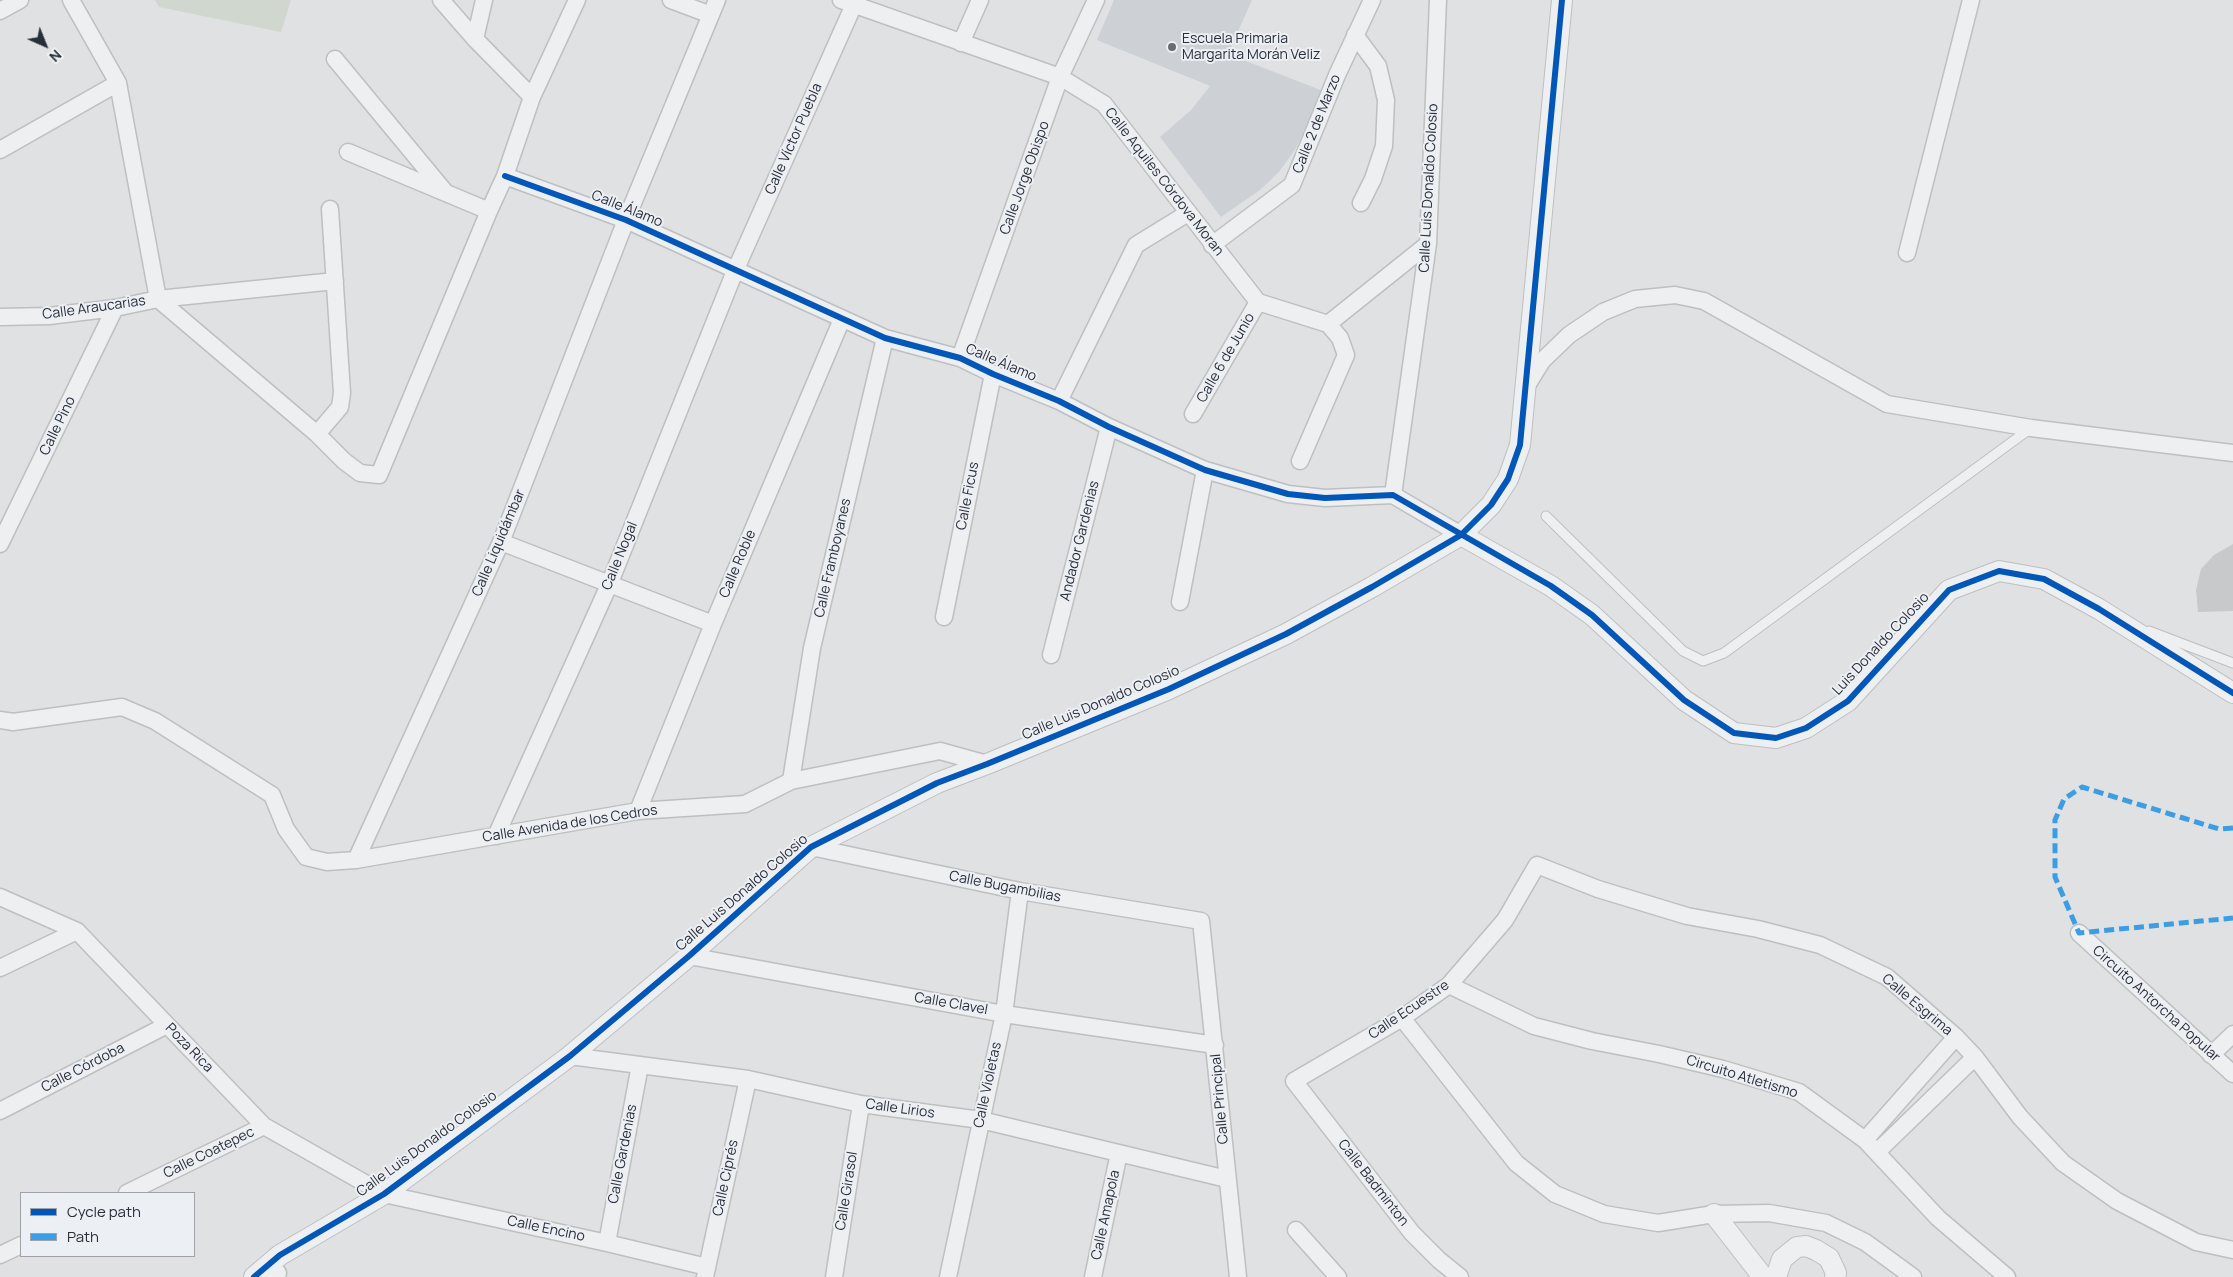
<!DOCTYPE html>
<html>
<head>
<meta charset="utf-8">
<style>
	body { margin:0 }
	#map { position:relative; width:2233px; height:1277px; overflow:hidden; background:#dfe1e3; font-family:Manrope,sans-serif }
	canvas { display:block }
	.legend { position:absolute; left:20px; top:1192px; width:175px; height:65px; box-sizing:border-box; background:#eceff3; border:1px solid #9ea2a9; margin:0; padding:6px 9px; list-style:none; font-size:15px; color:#282f3a }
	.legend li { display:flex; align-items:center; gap:10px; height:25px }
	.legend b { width:25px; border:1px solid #9ea2a9 }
	.north { position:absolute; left:20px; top:20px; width:50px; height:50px; -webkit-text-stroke:4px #eceff3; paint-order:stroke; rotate:136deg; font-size:14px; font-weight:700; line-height:20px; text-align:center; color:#282f3a }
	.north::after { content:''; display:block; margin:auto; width:18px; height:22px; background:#282f3a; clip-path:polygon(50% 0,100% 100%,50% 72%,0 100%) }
</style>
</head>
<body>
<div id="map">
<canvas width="2233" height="1277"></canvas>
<ul class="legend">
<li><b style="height:6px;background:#0057b8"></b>Cycle path</li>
<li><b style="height:6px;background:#3d9de2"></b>Path</li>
</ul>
<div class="north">N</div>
</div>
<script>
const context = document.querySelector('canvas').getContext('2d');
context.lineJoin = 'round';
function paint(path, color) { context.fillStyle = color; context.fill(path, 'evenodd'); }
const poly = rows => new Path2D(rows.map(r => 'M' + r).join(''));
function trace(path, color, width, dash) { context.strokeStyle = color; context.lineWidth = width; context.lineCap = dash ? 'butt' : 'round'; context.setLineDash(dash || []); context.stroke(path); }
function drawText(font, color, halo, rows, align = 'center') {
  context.font = font + ' Manrope,sans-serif'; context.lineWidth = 4; context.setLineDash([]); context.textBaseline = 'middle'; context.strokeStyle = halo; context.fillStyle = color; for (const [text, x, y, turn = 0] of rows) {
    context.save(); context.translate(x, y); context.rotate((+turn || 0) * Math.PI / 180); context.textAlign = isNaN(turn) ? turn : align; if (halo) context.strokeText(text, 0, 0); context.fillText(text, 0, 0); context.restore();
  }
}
paint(poly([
	[1114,0,1252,0,1228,54,1323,91,1296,148,1279,172,1260,190,1221,217,1160,137,1191,110,1210,86,1097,40]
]), '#cdd1d6');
paint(poly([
	[155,0,291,0,281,32,159,7]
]), '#d0d7cf');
paint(poly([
	[2233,544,2233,611,2198,612,2196,590,2201,569,2214,555]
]), '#c7c9cb');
const service = poly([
	[1546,516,1683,651,1703,661,1724,653,2031,428],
	[2149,631,2233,663]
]);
const minor = poly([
	[71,0,118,83,158,299,317,434,344,461,360,473,379,475,489,211,505,176,532,97,577,0],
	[441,0,475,39],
	[484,0,475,39,532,97],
	[671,0,711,15],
	[841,0,1060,77,1104,104,1258,302,1328,324],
	[0,11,20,0],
	[1355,35,1378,66,1386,100,1384,146,1373,179,1361,203],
	[961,43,980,0],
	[335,59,446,193],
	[0,150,118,83],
	[348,152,489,211],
	[505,176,626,220,885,338,960,358,993,374,1059,401,1109,427,1205,470,1288,494,1325,498,1393,495,1461,535],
	[1212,245,1292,185,1337,75,1372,0],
	[1907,253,1971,0],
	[0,317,49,316,115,308,158,299,335,281],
	[1328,324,1428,244],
	[960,358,1060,77,1096,0],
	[1526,387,1542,361,1569,335,1603,312,1635,299,1675,295,1704,301,1887,404,2031,428,2233,453],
	[1059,401,1136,245,1188,213],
	[1193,414,1258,302],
	[317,434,340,407,342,393,330,209],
	[1300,461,1346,355,1340,338,1328,324],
	[1393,495,1428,244,1438,0],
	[501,542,713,624],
	[0,544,115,308],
	[1180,602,1205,470],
	[944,617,993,374],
	[1051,655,1109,427],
	[0,720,13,722,122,707,155,721,272,795,286,829,306,857,327,862,356,860,638,811,745,804,791,781,940,751,987,764],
	[791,781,812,648,885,338],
	[638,811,713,624,842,319],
	[496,836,609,585,735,271,856,0],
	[811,847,1020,891,1201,921,1238,1277],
	[356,860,501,542,626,220,717,0],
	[0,897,77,931,264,1126,384,1194,607,1243,707,1267],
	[2079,933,2233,1074],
	[689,956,1004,1014,1215,1045],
	[0,968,77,931],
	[1449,985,1534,1026,1592,1041,1659,1054,1723,1069,1799,1092,1865,1140,1938,1218,2007,1277],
	[1402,1018,1516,1163,1555,1194,1604,1214,1658,1223,1714,1214,1769,1213,1826,1223,1865,1242,1913,1277],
	[2211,1055,2233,1034],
	[570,1056,748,1079,861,1104,981,1120,1227,1179],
	[0,1111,167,1025],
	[1865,1140,1956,1037],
	[1877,1152,1975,1057],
	[127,1193,264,1126],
	[1296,1230,1338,1277],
	[607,1243,640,1065],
	[0,1255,21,1245],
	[258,1277,278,1273],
	[705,1277,748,1079],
	[834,1277,861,1104],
	[948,1277,1004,1014,1020,891],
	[1093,1277,1119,1153],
	[1460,1277,1439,1260,1412,1233,1294,1081,1402,1018,1449,985,1505,920,1537,865,1598,889,1687,916,1758,929,1820,945,1887,977,1956,1037,1975,1057,2020,1117,2063,1163,2117,1201,2196,1242,2233,1250]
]);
const tertiary = poly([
	[1461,535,1551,586,1592,615,1684,700,1734,733,1776,738,1806,728,1848,701,1949,590,1999,571,2044,579,2099,609,2233,693],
	[1714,1214,1763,1277],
	[254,1277,280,1255,384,1194,570,1056,689,956,811,847,937,783,987,764,1169,689,1286,634,1372,587,1461,535,1491,505,1508,479,1520,445,1562,0],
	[1776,1277,1782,1259,1797,1247,1806,1246,1816,1250,1829,1258,1836,1273,1835,1277]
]);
trace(service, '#bdbfc1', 11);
trace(minor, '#bdbfc1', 19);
trace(tertiary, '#bdbfc1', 22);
trace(service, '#eeeff0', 9);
trace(minor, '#eeeff0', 16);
trace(tertiary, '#eeeff0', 20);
trace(poly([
	[2233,828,2219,829,2082,787,2064,799,2055,820,2055,877,2079,933,2233,918]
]), '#3d9de2', 5, [10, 5]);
trace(poly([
	[505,176,626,220,885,338,960,358,993,374,1059,401,1109,427,1205,470,1288,494,1325,498,1393,495,1551,586,1592,615,1684,700,1734,733,1776,738,1806,728,1848,701,1949,590,1999,571,2044,579,2099,609,2233,693],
	[254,1277,280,1255,384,1194,570,1056,689,956,811,847,937,783,987,764,1169,689,1286,634,1372,587,1461,535,1491,505,1508,479,1520,445,1562,0]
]), '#0057b8', 6);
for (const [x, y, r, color] of [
	[1172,47,5,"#686d75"]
]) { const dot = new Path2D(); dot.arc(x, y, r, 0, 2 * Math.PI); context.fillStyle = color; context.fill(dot); trace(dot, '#eceff3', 2); }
drawText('14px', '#282f3a', '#eceff3', [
	["Escuela Primaria",1182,39],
	["Margarita Morán Veliz",1182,55]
], 'left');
drawText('14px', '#282f3a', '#eceff3', [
	["Calle 2 de Marzo",1317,124,-68],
	["Calle Víctor Puebla",794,139,-66],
	["Calle Jorge Obispo",1025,178,-70],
	["Calle Aquiles Córdova Moran",1164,182,52],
	["Calle Luis Donaldo Colosio",1429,188,-87],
	["Calle Álamo",627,209,22],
	["Calle Araucarias",94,308,-8],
	["Calle 6 de Junio",1226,358,-60],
	["Calle Álamo",1001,363,23],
	["Calle Pino",58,426,-64],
	["Calle Ficus",968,496,-79],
	["Andador Gardenias",1080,541,-76],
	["Calle Liquidámbar",499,543,-67],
	["Calle Nogal",620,556,-68],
	["Calle Framboyanes",833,558,-77],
	["Calle Roble",738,564,-67],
	["Luis Donaldo Colosio",1881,644,-47],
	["Calle Luis Donaldo Colosio",1101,703,-23],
	["Calle Avenida de los Cedros",570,824,-9],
	["Calle Bugambilias",1005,887,11],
	["Calle Luis Donaldo Colosio",742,893,-41],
	["Calle Clavel",951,1004,10],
	["Circuito Antorcha Popular",2156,1004,42],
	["Calle Esgrima",1917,1005,40],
	["Calle Ecuestre",1409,1010,-34],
	["Poza Rica",189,1048,46],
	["Calle Córdoba",83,1068,-27],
	["Circuito Atletismo",1742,1077,17],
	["Calle Violetas",988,1085,-78],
	["Calle Principal",1220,1099,-95],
	["Calle Lirios",900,1109,8],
	["Calle Luis Donaldo Colosio",427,1144,-36],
	["Calle Coatepec",209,1153,-26],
	["Calle Gardenias",623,1154,-79],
	["Calle Ciprés",726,1178,-78],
	["Calle Badminton",1373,1183,52],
	["Calle Girasol",847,1191,-81],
	["Calle Amapola",1106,1215,-78],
	["Calle Encino",546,1229,12]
]);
</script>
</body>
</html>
